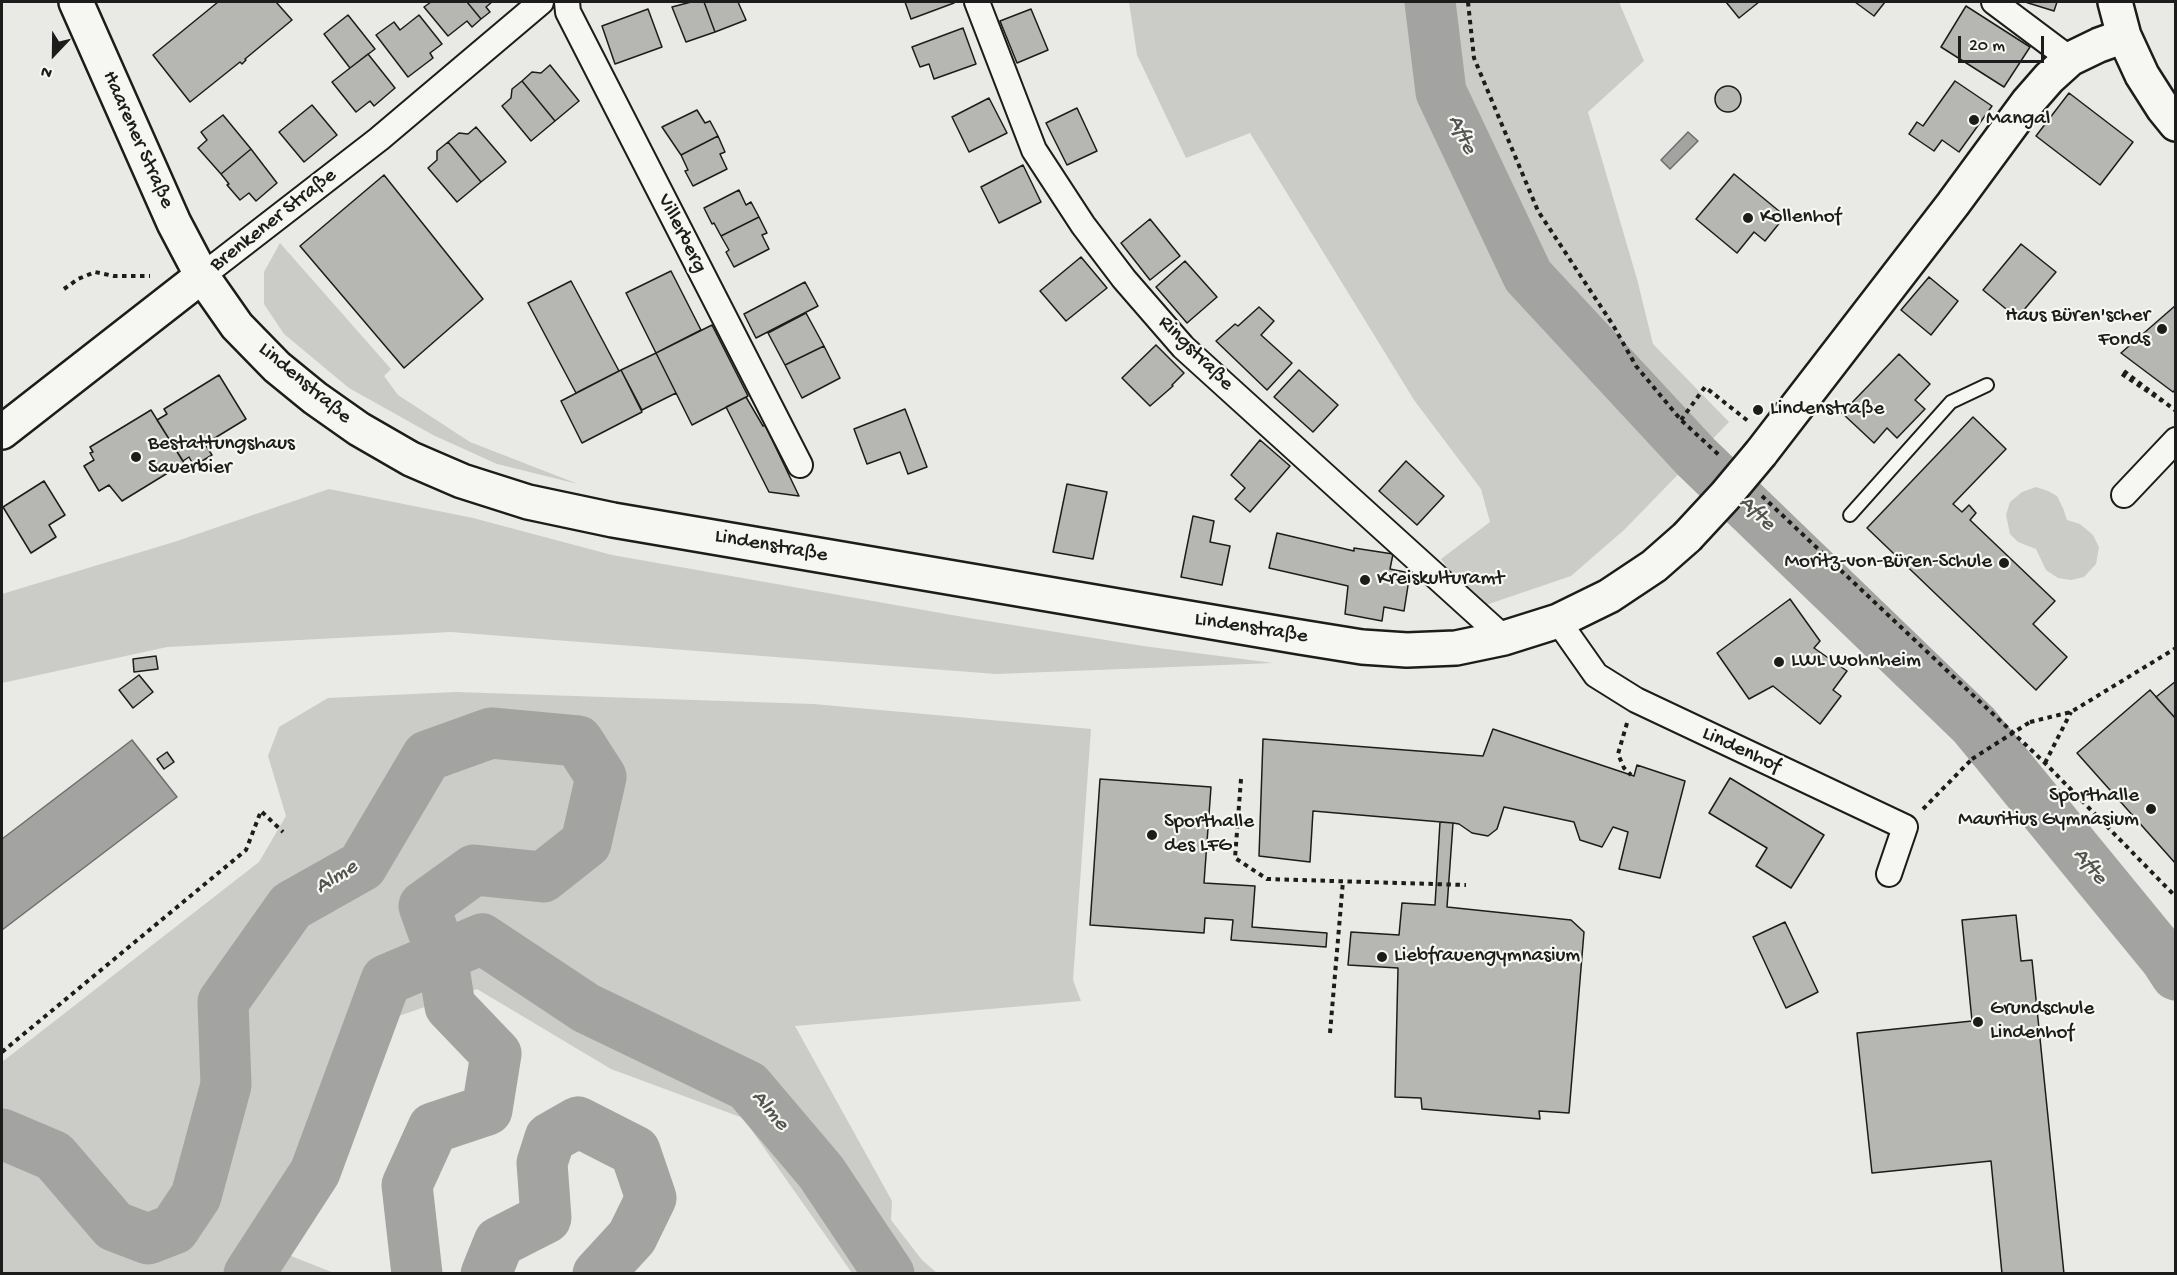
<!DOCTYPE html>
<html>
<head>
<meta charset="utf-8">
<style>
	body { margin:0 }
	#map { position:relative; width:2177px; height:1275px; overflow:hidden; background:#e9e9e5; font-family:"Gochi Hand",sans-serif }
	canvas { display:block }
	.frame { position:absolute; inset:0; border:3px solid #1c1c1c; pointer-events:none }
	.north { position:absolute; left:24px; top:24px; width:60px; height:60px; -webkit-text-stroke:4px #f6f6f2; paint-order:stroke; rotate:202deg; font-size:16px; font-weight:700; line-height:24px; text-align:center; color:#1c1c1c }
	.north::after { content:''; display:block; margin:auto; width:21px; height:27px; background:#1c1c1c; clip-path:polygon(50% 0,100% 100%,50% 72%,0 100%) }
	.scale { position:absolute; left:1958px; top:36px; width:86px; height:27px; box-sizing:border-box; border:3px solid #1c1c1c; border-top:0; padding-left:8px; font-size:18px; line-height:21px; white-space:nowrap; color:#1c1c1c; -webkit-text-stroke:4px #f6f6f2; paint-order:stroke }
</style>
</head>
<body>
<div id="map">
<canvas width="2177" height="1275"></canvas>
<div class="frame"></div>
<div class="north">N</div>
<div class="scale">20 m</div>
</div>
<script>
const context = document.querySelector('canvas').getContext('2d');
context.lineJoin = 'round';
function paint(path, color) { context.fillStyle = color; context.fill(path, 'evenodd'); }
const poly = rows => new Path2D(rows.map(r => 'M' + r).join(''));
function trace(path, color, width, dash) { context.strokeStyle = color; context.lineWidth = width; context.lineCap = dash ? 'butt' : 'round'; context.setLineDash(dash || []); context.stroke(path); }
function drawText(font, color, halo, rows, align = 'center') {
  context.font = font + ' "Gochi Hand",sans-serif'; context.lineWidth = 4.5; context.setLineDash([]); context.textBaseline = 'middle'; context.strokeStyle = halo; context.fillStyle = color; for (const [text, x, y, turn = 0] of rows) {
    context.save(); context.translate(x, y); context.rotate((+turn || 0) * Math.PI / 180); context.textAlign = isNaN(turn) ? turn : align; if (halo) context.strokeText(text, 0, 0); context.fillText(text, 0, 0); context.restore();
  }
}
paint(poly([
	[1129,2,1619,2,1644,61,1588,112,1637,279,1653,344,1729,422,1624,530,1571,576,1477,608,1441,559,1490,522,1481,489,1414,400,1250,133,1186,158,1137,55],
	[280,243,391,369,384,376,398,395,470,442,578,484,497,464,433,435,349,388,284,334,264,304,264,272],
	[2036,487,2048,491,2057,496,2063,508,2067,520,2080,524,2093,535,2099,547,2096,564,2084,577,2071,580,2058,578,2046,570,2036,549,2018,542,2010,534,2006,515,2010,502,2022,492],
	[329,489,473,518,612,555,969,618,1143,646,1273,663,996,674,451,632,167,647,2,683,2,594,174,542],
	[456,692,813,704,1091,729,1073,980,1081,1001,795,1026,892,1201,891,1220,922,1260,937,1273,852,1273,743,1118,611,1069,477,989,390,1019,329,1180,286,1254,334,1273,271,1273,285,1254,247,1232,223,1273,2,1273,2,1062,259,862,286,816,268,756,279,727,328,698]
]), '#cbcbc7');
const water = poly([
	[1688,132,1698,141,1670,169,1661,160,1688,132],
	[132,740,177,797,2,930,2,839,132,740]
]);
paint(water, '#a3a3a1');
trace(water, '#6d6d6c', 1.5);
trace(poly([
	[1430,2,1441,92,1528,276,1696,457,1974,725,2165,958,2176,975],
	[2,1134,54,1156,114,1226,148,1239,174,1229,196,1196,226,1085,223,1002,291,906,362,866,427,756,491,733,578,741,601,777,586,843,543,877,474,870,424,906,442,956,450,1006,496,1054,487,1110,433,1128,407,1185,417,1274],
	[249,1274,315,1172,386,980,482,939,586,1008,748,1086,821,1172,889,1274],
	[486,1274,499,1242,546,1218,542,1163,550,1138,578,1122,635,1151,651,1198,632,1237,598,1274]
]), '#a3a3a1', 51);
const building = poly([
	[218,2,276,2,292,20,245,59,246,60,242,64,240,62,190,102,153,55,218,2],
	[431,2,467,2,481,19,472,27,467,21,448,36,424,7,431,2],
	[467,2,492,2,486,7,490,12,481,19,467,2],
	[691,2,704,2,715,32,686,42,672,7,691,2],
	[704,2,738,2,746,20,715,32,704,2],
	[905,2,953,2,954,3,911,19,905,2],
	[1726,2,1759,2,1739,18,1726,2],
	[1855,2,1885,2,1874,16,1855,2],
	[2025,2,2057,2,2054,11,2025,2],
	[1966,6,2030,47,2004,87,1941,47,1966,6],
	[648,9,662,47,615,64,602,26,648,9],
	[1031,9,1048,50,1017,63,1000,21,1031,9],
	[348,15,375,49,350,68,324,34,348,15],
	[419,15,442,44,430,53,433,58,408,77,376,35,394,22,400,30,419,15],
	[963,28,976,64,934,79,929,64,920,67,912,47,963,28],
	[368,54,395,88,374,106,370,101,356,112,332,82,368,54],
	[550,65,579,101,555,121,522,81,532,72,541,73,550,65],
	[522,81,555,121,531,141,502,106,511,98,512,89,522,81],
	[1955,81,1992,106,1959,152,1942,140,1934,151,1909,134,1917,122,1923,126,1955,81],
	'1715 99a13 13 0 1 1 26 0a13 13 0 1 1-26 0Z',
	[2069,93,2133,142,2100,185,2036,136,2069,93],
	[989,98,1007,133,969,152,952,117,989,98],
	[312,105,337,135,304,162,279,132,312,105],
	[1077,108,1097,151,1067,165,1046,123,1077,108],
	[697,110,705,123,710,121,718,136,681,155,662,127,697,110],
	[223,115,251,149,221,174,198,148,207,140,201,132,223,115],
	[476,127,506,162,481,182,448,142,459,133,468,134,476,127],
	[718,136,725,152,720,154,727,169,693,186,685,171,688,170,681,155,718,136],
	[448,142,481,182,457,202,428,168,437,160,437,151,448,142],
	[251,149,277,183,256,201,249,193,240,200,227,185,229,184,221,174,251,149],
	[1023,165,1041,202,999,223,981,187,1023,165],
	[1734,174,1785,216,1765,241,1754,232,1737,253,1696,219,1734,174],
	[384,175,483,299,404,368,300,246,384,175],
	[739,190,746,205,751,202,759,217,721,236,714,223,712,224,704,208,739,190],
	[759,217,767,233,762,235,769,249,734,267,726,252,729,250,721,236,759,217],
	[1150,219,1180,256,1150,280,1121,243,1150,219],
	[2021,244,2056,272,2017,318,1983,290,2021,244],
	[1081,257,1107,288,1066,321,1040,291,1081,257],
	[1185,261,1217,297,1187,323,1156,287,1185,261],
	[671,271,701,330,656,353,626,293,671,271],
	[1929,277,1958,301,1931,335,1901,310,1929,277],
	[571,281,619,371,576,393,528,303,571,281],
	[805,282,818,306,756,338,744,314,805,282],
	[2176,305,2176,389,2173,392,2121,353,2176,305],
	[1259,307,1274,321,1261,335,1292,363,1267,390,1216,341,1235,324,1238,326,1259,307],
	[806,313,824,346,785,365,768,333,806,313],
	[712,325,748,396,692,425,656,353,712,325],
	[1156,345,1184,373,1172,385,1173,386,1150,406,1122,378,1156,345],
	[824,346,840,378,802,398,785,365,824,346],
	[656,353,676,393,642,410,621,370,656,353],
	[1899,354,1930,384,1915,400,1925,409,1897,438,1887,428,1874,443,1842,413,1899,354],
	[621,370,642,412,582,443,561,401,621,370],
	[1299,370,1338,405,1313,432,1274,397,1299,370],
	[219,375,246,419,205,444,212,455,194,466,189,457,183,461,157,420,167,414,164,409,219,375],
	[746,397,763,426,765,425,799,496,769,492,726,407,746,397],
	[905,409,927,467,908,474,900,452,867,464,854,429,905,409],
	[151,410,184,463,122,501,109,485,99,491,84,466,94,460,90,453,93,452,90,447,151,410],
	[1973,417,2006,449,1953,504,1962,512,1969,505,1976,513,1970,520,2055,601,2033,624,2067,657,2036,690,1867,528,1973,417],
	[1260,440,1290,466,1250,512,1235,499,1245,488,1231,475,1260,440],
	[1406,461,1444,496,1417,525,1379,491,1406,461],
	[44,481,65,515,49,525,56,537,31,553,3,507,44,481],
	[1067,484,1107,492,1093,559,1053,552,1067,484],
	[1193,516,1214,521,1210,542,1230,546,1222,585,1181,577,1193,516],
	[1277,533,1354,551,1354,548,1393,554,1390,569,1410,573,1404,611,1384,607,1382,621,1345,614,1348,586,1269,568,1277,533],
	[1790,599,1820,641,1814,648,1847,671,1833,690,1841,696,1820,724,1773,686,1749,699,1717,653,1790,599],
	[156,656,158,669,134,672,133,659,156,656],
	[139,675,153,692,133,708,119,690,139,675],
	[2176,681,2176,719,2156,697,2176,681],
	[2150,690,2176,719,2176,864,2077,753,2150,690],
	[1493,729,1634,776,1637,765,1685,781,1660,878,1619,869,1628,832,1613,827,1602,847,1580,840,1574,822,1504,807,1497,829,1488,836,1472,833,1459,824,1453,823,1313,811,1310,862,1259,856,1263,739,1483,756,1493,729],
	[167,752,174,762,164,769,157,759,167,752],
	[1730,778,1824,835,1791,888,1756,866,1767,848,1709,813,1730,778],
	[1100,779,1211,787,1204,883,1255,886,1252,927,1327,933,1326,947,1231,940,1233,920,1205,918,1204,933,1090,925,1100,779],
	[1440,822,1453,823,1447,907,1571,920,1584,932,1569,1113,1539,1111,1540,1119,1422,1109,1421,1098,1395,1097,1398,968,1348,965,1351,932,1399,935,1402,903,1435,905,1440,822],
	[2016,915,2021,961,2032,960,2064,1274,2002,1274,1991,1161,1872,1173,1857,1033,1972,1021,1962,920,2016,915],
	[1785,922,1818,992,1786,1008,1753,937,1785,922]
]);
paint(building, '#b6b6b3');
trace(building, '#1c1c1c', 1.5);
const lane = poly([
	[1850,515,1951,402,1987,385]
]);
const street = poly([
	[567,2,568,12,800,465],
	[977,2,1034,150,1083,225,1124,279,1183,347,1504,638],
	[1994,2,2070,59],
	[202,276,379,139,541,2],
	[2124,495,2176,440],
	[1558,621,1596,675,1636,700,1905,827,1889,874]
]);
const secondary = poly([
	[76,2,174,223,202,276,237,326,277,367,315,398,359,429,411,459,462,481,528,502,613,520,1300,637,1362,647,1407,650,1456,648,1504,638,1558,621,1609,596,1654,566,1687,537],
	[2115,2,2124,36,2142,75,2163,108,2176,124],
	[2,432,202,276],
	[1761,453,1953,204,2028,102,2049,78,2070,59,2099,45,2124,36]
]);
trace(lane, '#1c1c1c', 16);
trace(street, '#1c1c1c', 28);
trace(secondary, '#1c1c1c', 38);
trace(poly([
	[1468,2,1474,58,1538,211,1613,325,1636,366,1681,420,1720,456],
	[64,289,78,279,95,272,114,276,150,276],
	[2124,371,2176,411],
	[2122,374,2162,401],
	[1681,420,1705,387,1748,421],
	[1762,496,2045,763,2176,897],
	[2030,722,2071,712,2176,648],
	[1627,723,1618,754,1624,768,1631,775],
	[2045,763,2071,712],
	[1241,779,1235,858,1267,879,1466,885],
	[1923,809,1972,759],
	[1330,1033,1343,881],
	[2,1052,246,850,261,811,283,832]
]), '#1c1c1c', 4, [4.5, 4.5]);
trace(lane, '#f6f6f2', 12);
trace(street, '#f6f6f2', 24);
trace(secondary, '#f6f6f2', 33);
const secondaryBridge = poly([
	[1687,537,1725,496,1761,453]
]);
trace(secondaryBridge, '#1c1c1c', 38, []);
trace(poly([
	[1972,759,2030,722]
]), '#1c1c1c', 4, [4.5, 4.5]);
trace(secondaryBridge, '#f6f6f2', 33);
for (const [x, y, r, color] of [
	[1974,120,6,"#1c1c1c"],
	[1748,218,6,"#1c1c1c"],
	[2162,329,6,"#1c1c1c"],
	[1758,410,6,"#1c1c1c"],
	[136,457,6,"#1c1c1c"],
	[2004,563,6,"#1c1c1c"],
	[1365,580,6,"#1c1c1c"],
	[1779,662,6,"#1c1c1c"],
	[2151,809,6,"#1c1c1c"],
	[1152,835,6,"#1c1c1c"],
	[1382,957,6,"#1c1c1c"],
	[1978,1022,6,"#1c1c1c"]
]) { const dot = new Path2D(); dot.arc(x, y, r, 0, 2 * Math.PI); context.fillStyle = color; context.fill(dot); trace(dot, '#f6f6f2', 2); }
drawText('21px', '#1c1c1c', '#f6f6f2', [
	["Mangal",1986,120],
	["Kollenhof",1760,218],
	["Haus Büren'scher",2150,317,"right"],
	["Fonds",2150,341,"right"],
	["Lindenstraße",1770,410],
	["Bestattungshaus",148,445],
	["Sauerbier",148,469],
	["Moritz-von-Büren-Schule",1992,563,"right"],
	["Kreiskulturamt",1377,580],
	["LWL Wohnheim",1791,662],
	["Sporthalle",2139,797,"right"],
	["Mauritius Gymnasium",2139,821,"right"],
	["Sporthalle",1164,823],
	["des LFG",1164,847],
	["Liebfrauengymnasium",1394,957],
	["Grundschule",1990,1010],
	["Lindenhof",1990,1034]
], 'left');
drawText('21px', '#1c1c1c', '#f6f6f2', [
	["Haarener Straße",137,140,66],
	["Brenkener Straße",274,221,-38],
	["Villerberg",681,234,63],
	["Ringstraße",1195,354,45],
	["Lindenstraße",304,384,40],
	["Lindenstraße",771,547,10],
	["Lindenstraße",1251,629,9],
	["Lindenhof",1741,751,25]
]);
drawText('italic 22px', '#525251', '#f6f6f2', [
	["Afte",1461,135,65],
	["Afte",1756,514,44],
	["Afte",2089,867,51],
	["Alme",337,878,-32],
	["Alme",769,1111,50]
]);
</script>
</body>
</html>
